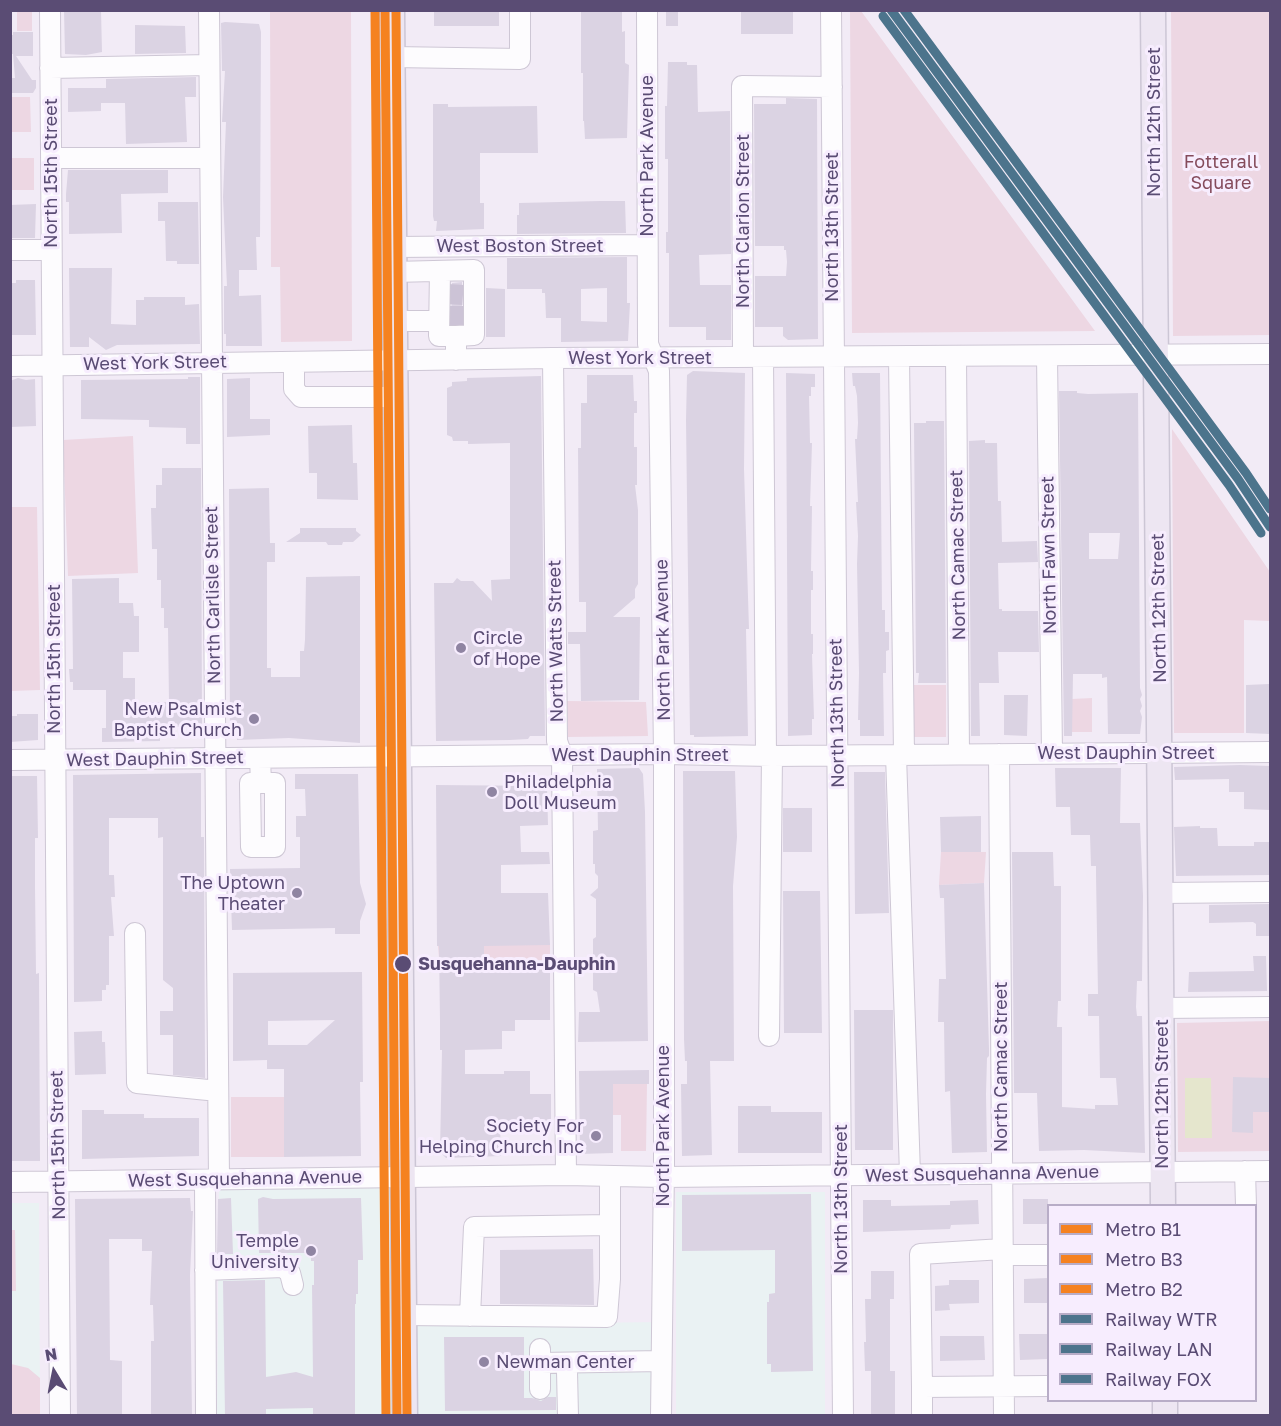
<!DOCTYPE html>
<html>
<head>
<meta charset="utf-8">
<style>
	body { margin:0 }
	#map { position:relative; width:1281px; height:1426px; overflow:hidden; background:#f2ebf6; font-family:"Golos Text",sans-serif }
	canvas { display:block }
	.frame { position:absolute; inset:0; border:12px solid #5a4c74; pointer-events:none }
	.legend { position:absolute; left:1047px; top:1204px; width:210px; height:198px; box-sizing:border-box; background:#f7edfe; border:2px solid #b8adc7; margin:0; padding:8px 10px; list-style:none; font-size:18px; color:#5a4c74 }
	.legend li { display:flex; align-items:center; gap:12px; height:30px }
	.legend b { width:30px; border:2px solid #b8adc7 }
	.north { position:absolute; left:24px; top:1342px; width:60px; height:60px; -webkit-text-stroke:4px #f7edfe; paint-order:stroke; rotate:350deg; font-size:16px; font-weight:700; line-height:24px; text-align:center; color:#5a4c74 }
	.north::after { content:''; display:block; margin:auto; width:21px; height:27px; background:#5a4c74; clip-path:polygon(50% 0,100% 100%,50% 72%,0 100%) }
</style>
</head>
<body>
<div id="map">
<canvas width="1281" height="1426"></canvas>
<div class="frame"></div>
<ul class="legend">
<li><b style="height:8px;background:#f58220"></b>Metro B1</li>
<li><b style="height:8px;background:#f58220"></b>Metro B3</li>
<li><b style="height:8px;background:#f58220"></b>Metro B2</li>
<li><b style="height:8px;background:#4c748c"></b>Railway WTR</li>
<li><b style="height:8px;background:#4c748c"></b>Railway LAN</li>
<li><b style="height:8px;background:#4c748c"></b>Railway FOX</li>
</ul>
<div class="north">N</div>
</div>
<script>
const context = document.querySelector('canvas').getContext('2d');
context.lineJoin = 'round';
function paint(path, color) { context.fillStyle = color; context.fill(path, 'evenodd'); }
const poly = rows => new Path2D(rows.map(r => 'M' + r).join(''));
function trace(path, color, width, dash) { context.strokeStyle = color; context.lineWidth = width; context.lineCap = dash ? 'butt' : 'round'; context.setLineDash(dash || []); context.stroke(path); }
function drawText(font, color, halo, rows, align = 'center') {
  context.font = font + ' "Golos Text",sans-serif'; context.lineWidth = 6; context.setLineDash([]); context.textBaseline = 'middle'; context.strokeStyle = halo; context.fillStyle = color; for (const [text, x, y, turn = 0] of rows) {
    context.save(); context.translate(x, y); context.rotate((+turn || 0) * Math.PI / 180); context.textAlign = isNaN(turn) ? turn : align; if (halo) context.strokeText(text, 0, 0); context.fillText(text, 0, 0); context.restore();
  }
}
paint(poly([
	[402,1177,404,1325,662,1322,661,1415,217,1416,219,1179],
	[676,1192,825,1192,825,1415,676,1415],
	[10,1203,39,1203,40,1415,11,1415]
]), '#eaf2f3');
paint(poly([
	[17,11,32,11,32,31,17,31],
	[270,11,351,11,352,341,281,342,280,267,271,267],
	[850,11,861,11,1095,331,852,333],
	[1171,11,1270,11,1270,335,1173,336],
	[10,97,30,97,31,132,11,132],
	[11,158,34,158,34,190,11,190],
	[1172,429,1270,572,1270,621,1244,620,1244,733,1174,733],
	[133,436,138,573,68,576,63,440],
	[11,507,37,507,40,690,11,691],
	[908,685,946,685,946,737,908,737],
	[1092,698,1092,732,1072,732,1072,699],
	[567,701,646,702,648,736,568,737],
	[941,852,986,852,984,883,939,885],
	[550,943,550,969,483,970,459,958,439,958,438,946],
	[1270,1021,1270,1151,1178,1152,1177,1023],
	[613,1084,647,1084,646,1151,621,1151,621,1115,613,1115],
	[231,1097,284,1097,284,1157,231,1157],
	[10,1230,15,1230,16,1291,11,1291],
	[11,1364,28,1368,40,1378,40,1414,11,1414]
]), '#edd7e3');
paint(poly([
	[1185,1078,1211,1078,1212,1138,1185,1138]
]), '#e5e6cd');
paint(poly([
	[64,10,101,10,102,52,86,55,65,54],
	[434,10,499,10,499,26,434,26],
	[581,10,622,10,622,32,625,31,625,63,629,65,627,138,585,139,584,121,583,121,583,73,581,73],
	[666,10,678,10,678,26,666,26],
	[741,10,793,10,793,34,741,34],
	[225,22,259,24,261,32,260,237,256,237,257,270,239,270,239,296,261,295,262,346,226,346,226,334,224,334,224,286,227,286,223,197,226,122,222,122,225,71,222,71,221,23],
	[135,25,185,26,186,53,135,54],
	[13,32,33,32,33,56,16,56,32,80,36,80,36,88,33,93,10,93,10,78,15,78,13,54,10,54,10,35,13,35],
	[668,62,687,62,687,65,697,65,698,112,730,111,731,254,699,255,700,285,731,285,731,340,706,340,706,327,669,327,669,253,666,253,666,232,668,232,668,159,665,159,665,106,667,106],
	[196,77,196,97,185,97,187,142,126,144,125,103,101,103,101,111,68,112,68,88,106,88,106,79],
	[786,98,817,99,818,339,788,340,783,336,783,327,755,327,755,276,786,276,787,262,786,250,784,250,784,246,755,246,754,104,786,104],
	[433,104,448,104,448,107,537,106,538,153,480,153,480,203,484,203,484,229,436,231,437,221,434,221,433,216],
	[68,170,168,170,168,193,121,194,122,233,69,234,69,202,66,202,66,194],
	[600,201,625,201,626,233,517,234,517,215,519,215,519,203],
	[158,202,198,202,199,264,177,264,177,261,166,261,165,221,158,221],
	[36,204,35,238,10,238,10,205],
	[627,257,627,303,630,303,628,341,561,342,561,318,546,318,545,293,542,293,542,289,507,289,507,258],
	[607,288,607,322,581,321,581,289],
	[69,268,112,268,111,324,136,325,136,300,144,300,144,297,185,297,185,305,199,304,200,344,117,345,106,350,89,337,89,347,70,347],
	[16,280,35,280,36,335,10,335,10,283,16,283],
	[462,282,462,324,451,324,452,283],
	[486,288,505,289,505,337,486,337],
	[693,371,745,373,744,469,749,629,746,629,748,736,694,737,694,735,690,735,686,420,687,375],
	[786,373,815,374,815,387,811,387,811,396,809,396,810,443,812,443,810,506,812,506,811,571,813,571,813,590,811,590,811,634,813,634,813,654,812,654,814,719,812,719,812,735,788,736],
	[852,373,880,373,882,610,885,610,885,632,889,632,889,650,886,651,886,673,883,673,884,736,860,736,860,720,858,720,859,673,857,564,858,536,856,502,858,502,855,439,857,439,858,423,857,396,855,386,853,386],
	[587,375,633,375,634,401,637,401,637,413,634,413,634,447,637,447,637,485,635,485,638,510,638,584,635,589,635,598,613,617,640,617,639,700,581,701,580,644,568,644,568,632,586,632,586,602,579,602,578,448,581,448,581,403,587,403],
	[541,376,545,736,530,736,528,739,510,740,436,741,434,583,453,583,457,578,461,581,473,581,492,601,491,580,510,579,510,443,468,444,468,441,453,441,452,437,447,435,447,388,452,386,452,382,467,381,467,378],
	[188,377,200,377,200,444,186,444,186,428,149,427,149,420,81,419,81,380,188,379],
	[18,378,26,380,35,379,36,426,10,427,10,381],
	[250,378,250,419,270,419,270,435,227,437,227,379],
	[1059,391,1077,391,1077,393,1088,394,1138,393,1140,688,1142,695,1140,699,1142,706,1140,711,1142,717,1140,734,1108,734,1107,677,1102,678,1102,674,1073,674,1072,736,1064,736],
	[1089,533,1120,533,1118,559,1089,559],
	[926,421,944,421,946,683,918,683,919,673,916,673,914,423,926,423],
	[352,425,353,463,357,463,358,500,317,499,317,473,309,473,308,426],
	[985,440,985,443,997,443,998,501,1001,501,1002,542,1037,541,1038,562,998,563,999,609,1002,609,1002,611,1038,611,1039,652,998,652,999,683,979,683,980,736,971,736,969,441],
	[162,468,201,468,202,727,160,727,160,741,102,742,102,728,106,728,106,690,73,690,73,682,70,682,69,669,73,669,72,579,119,578,119,603,133,603,134,616,139,616,139,652,123,652,123,678,135,678,135,703,169,702,168,628,164,628,164,608,161,608,161,580,157,580,157,549,152,549,151,508,156,508,156,485,162,485],
	[269,488,270,543,275,543,275,562,267,562,267,668,271,668,271,677,300,677,300,651,304,651,305,640,306,577,360,576,360,743,289,738,237,740,237,736,230,736,229,489],
	[300,528,356,528,356,531,361,535,353,542,343,542,342,545,328,545,326,542,286,542,300,533],
	[1269,684,1270,687,1270,734,1246,733,1246,685],
	[1004,695,1028,695,1027,736,1004,735],
	[17,714,38,714,38,740,10,742,10,716,17,716],
	[1240,765,1270,766,1270,810,1244,809,1244,792,1229,792,1229,779,1175,780,1174,767],
	[639,768,643,774,645,812,648,1041,578,1042,579,1012,600,1012,597,992,593,990,593,939,596,937,596,899,590,895,598,888,598,876,595,873,595,864,593,864,593,831,598,830,597,769],
	[1055,768,1121,768,1120,823,1140,823,1143,896,1142,981,1137,981,1136,1007,1137,1016,1142,1016,1145,1153,1084,1150,1039,1151,1037,1093,1014,1093,1012,852,1053,852,1054,886,1061,886,1061,1001,1058,1001,1057,1027,1062,1027,1062,1107,1095,1109,1095,1105,1118,1105,1116,1078,1100,1078,1099,1016,1088,1016,1088,994,1098,994,1096,875,1096,866,1091,866,1090,835,1071,835,1070,807,1056,807],
	[683,771,735,771,737,837,733,886,734,1061,710,1061,712,1155,682,1156,681,1084,687,1084,687,1061,685,1061,684,1039],
	[854,772,885,772,889,913,855,914],
	[201,773,201,837,204,837,205,1078,173,1075,173,1035,160,1035,160,1011,173,1011,173,988,163,980,163,837,158,838,158,818,109,818,109,875,114,875,115,897,111,897,114,936,109,936,109,985,106,985,106,990,102,990,102,1001,74,1002,73,775],
	[295,774,358,774,360,883,366,904,360,921,360,934,335,934,335,928,232,930,230,869,300,868,300,837,296,837,296,816,306,816,305,789,295,789],
	[10,776,37,776,38,838,35,838,35,887,36,974,39,973,40,1161,10,1161],
	[436,785,547,786,548,825,520,826,521,852,549,852,550,864,501,865,501,893,548,893,550,945,484,946,484,970,550,970,550,1020,515,1020,515,1031,502,1031,502,1049,465,1050,465,1074,504,1074,504,1071,530,1071,530,1094,551,1094,551,1125,500,1125,501,1156,446,1158,440,1152,442,1050,440,1050,440,1021,439,946,437,946],
	[783,808,812,808,812,852,783,852],
	[981,816,981,852,941,852,940,817],
	[1200,826,1200,828,1217,828,1218,846,1254,846,1254,842,1270,842,1270,875,1176,876,1174,827],
	[984,883,989,1049,989,1056,987,1058,986,1094,987,1152,952,1153,950,1091,945,1092,944,1022,938,1022,939,979,946,979,944,898,940,898,939,885],
	[783,891,820,891,822,1033,784,1033],
	[1270,904,1270,936,1256,936,1256,924,1253,922,1209,923,1209,905],
	[1253,956,1266,956,1267,991,1188,992,1189,972,1254,971],
	[362,972,363,1082,360,1082,361,1156,284,1157,284,1069,267,1069,267,1060,233,1061,233,973],
	[335,1020,307,1045,268,1045,268,1021],
	[854,1010,893,1010,893,1150,855,1150],
	[102,1031,102,1042,105,1042,106,1074,75,1075,74,1032],
	[649,1070,649,1084,613,1084,613,1153,580,1154,579,1071],
	[1233,1077,1270,1078,1270,1112,1253,1112,1253,1133,1232,1132],
	[738,1106,771,1106,771,1112,822,1112,822,1153,738,1153],
	[82,1110,104,1110,104,1114,144,1114,144,1118,199,1118,199,1156,82,1159],
	[811,1194,813,1371,771,1372,771,1364,767,1364,767,1302,769,1302,769,1294,775,1293,775,1250,682,1251,682,1195],
	[263,1197,273,1199,361,1198,363,1257,363,1260,358,1260,358,1294,356,1294,356,1304,355,1304,355,1416,313,1416,313,1408,266,1409,266,1416,225,1416,223,1281,265,1280,266,1377,296,1372,313,1377,312,1285,314,1285,314,1261,311,1261,311,1253,259,1253,258,1199],
	[190,1198,191,1211,193,1211,190,1275,192,1416,151,1415,151,1341,154,1341,153,1305,150,1305,152,1251,142,1251,142,1239,109,1239,110,1360,122,1361,122,1416,77,1416,75,1199],
	[231,1198,233,1254,217,1254,218,1199],
	[1023,1199,1048,1199,1048,1224,1023,1224],
	[863,1200,891,1200,891,1206,950,1205,950,1201,978,1200,979,1224,951,1225,950,1229,863,1232],
	[593,1249,594,1305,500,1304,500,1250],
	[871,1271,894,1271,894,1299,890,1299,890,1371,895,1371,895,1416,871,1416,871,1371,865,1371,864,1342,866,1342,865,1299,871,1299],
	[1048,1278,1048,1303,1024,1303,1024,1279],
	[949,1280,979,1280,979,1303,949,1304,950,1310,935,1311,935,1286,949,1285],
	[1019,1334,1048,1334,1048,1359,1020,1360],
	[940,1336,984,1336,985,1360,940,1361],
	[444,1337,524,1337,524,1398,532,1398,541,1401,548,1397,556,1397,556,1410,445,1411]
]), '#dbd3e3');
trace(poly([
	[448,294,463,295],
	[449,316,463,316]
]), '#ccc3d6', 20, [20, 10]);
const minor = poly([
	[50,10,60,1416],
	[209,10,219,1179],
	[647,10,648,344,659,371,664,754,664,1164,661,1416],
	[831,10,843,1416],
	[393,57,520,59,520,10],
	[50,68,209,65],
	[51,158,210,158],
	[394,247,647,245],
	[10,250,51,250],
	[440,271,439,336,456,336],
	[394,272,474,270,474,335,456,336,456,360],
	[395,321,439,321],
	[956,356,959,754],
	[1047,356,1052,753],
	[743,357,742,86,832,87],
	[763,357,766,756],
	[899,357,904,755],
	[553,358,557,741,562,755,566,1175],
	[294,362,294,389,301,397,396,397],
	[10,366,553,358,1270,354],
	[999,754,1004,1416],
	[896,755,910,1174],
	[260,758,261,783,275,783,275,847,251,847,250,783,261,783],
	[10,760,664,754,772,756,1270,752],
	[1161,893,1270,892],
	[135,933,137,1083,218,1091],
	[1162,1008,1270,1007],
	[769,1036,772,756],
	[1245,1171,1246,1206],
	[205,1180,206,1416],
	[10,1182,566,1175,663,1177,1270,1171],
	[1003,1255,1048,1255],
	[205,1270,283,1267,290,1273,293,1285],
	[404,1315,607,1317,610,1279,610,1176],
	[470,1316,474,1227,610,1225],
	[540,1349,540,1389],
	[541,1363,661,1361],
	[567,1371,568,1416],
	[922,1387,920,1254,1003,1249],
	[922,1416,922,1387,1048,1386]
]);
const major = poly([
	[392,10,405,1416],
	[1153,10,1163,1206],
	[1165,1400,1165,1416]
]);
trace(minor, '#cec7d5', 22);
trace(major, '#ccc6d5', 27);
trace(minor, '#fdfcfe', 20);
trace(major, '#ede6f2', 24);
trace(poly([
	[891,10,1238,479,1270,527]
]), '#4c748c', 9);
trace(poly([
	[883,16,1229,485,1261,533]
]), '#4c748c', 9);
trace(poly([
	[904,10,1246,473,1270,509]
]), '#4c748c', 9);
trace(poly([
	[385,10,397,1416]
]), '#f58220', 9);
trace(poly([
	[375,10,386,1416]
]), '#f58220', 9);
trace(poly([
	[396,10,407,1416]
]), '#f58220', 9);
for (const [x, y, r, color] of [
	[461,648,6,"#8f84a2"],
	[254,719,6,"#8f84a2"],
	[492,792,6,"#8f84a2"],
	[297,893,6,"#8f84a2"],
	[403,964,9,"#5a4c74"],
	[596,1136,6,"#8f84a2"],
	[311,1251,6,"#8f84a2"],
	[484,1362,6,"#8f84a2"]
]) { const dot = new Path2D(); dot.arc(x, y, r, 0, 2 * Math.PI); context.fillStyle = color; context.fill(dot); trace(dot, '#f7edfe', 2); }
drawText('18px', '#5a4c74', '#f7edfe', [
	["North 12th Street",1154,122,-90],
	["North Park Avenue",647,156,-90],
	["North 15th Street",51,173,-90],
	["North Clarion Street",743,221,-90],
	["North 13th Street",832,227,-90],
	["West Boston Street",520,246],
	["West York Street",640,358],
	["West York Street",155,363,-1],
	["North Camac Street",958,555,-91],
	["North Fawn Street",1049,555,-91],
	["North Carlisle Street",213,595,-91],
	["North 12th Street",1159,608,-91],
	["North Park Avenue",663,640,-91],
	["North Watts Street",556,641,-91],
	["North 15th Street",54,659,-90],
	["North 13th Street",837,713,-91],
	["West Dauphin Street",1126,753],
	["West Dauphin Street",640,755],
	["West Dauphin Street",155,759,-1],
	["North Camac Street",1001,1067,-90],
	["North 12th Street",1162,1094,-90],
	["North Park Avenue",663,1126,-90],
	["North 15th Street",58,1145,-91],
	["West Susquehanna Avenue",982,1174,-1],
	["West Susquehanna Avenue",245,1179,-1],
	["North 13th Street",841,1199,-90]
]);
drawText('18px', '#854b5c', '#f7edfe', [
	["Fotterall",1221,162],
	["Square",1221,183]
]);
drawText('18px', '#5a4c74', '#f7edfe', [
	["Circle",473,638,"left"],
	["of Hope",473,659,"left"],
	["New Psalmist",242,709],
	["Baptist Church",242,730],
	["Philadelphia",504,782,"left"],
	["Doll Museum",504,803,"left"],
	["The Uptown",285,883],
	["Theater",285,904],
	["Society For",584,1126],
	["Helping Church Inc",584,1147],
	["Temple",299,1241],
	["University",299,1262],
	["Newman Center",496,1362,"left"]
], 'right');
drawText('bold 18px', '#5a4c74', '#f7edfe', [
	["Susquehanna-Dauphin",418,964]
], 'left');
</script>
</body>
</html>
